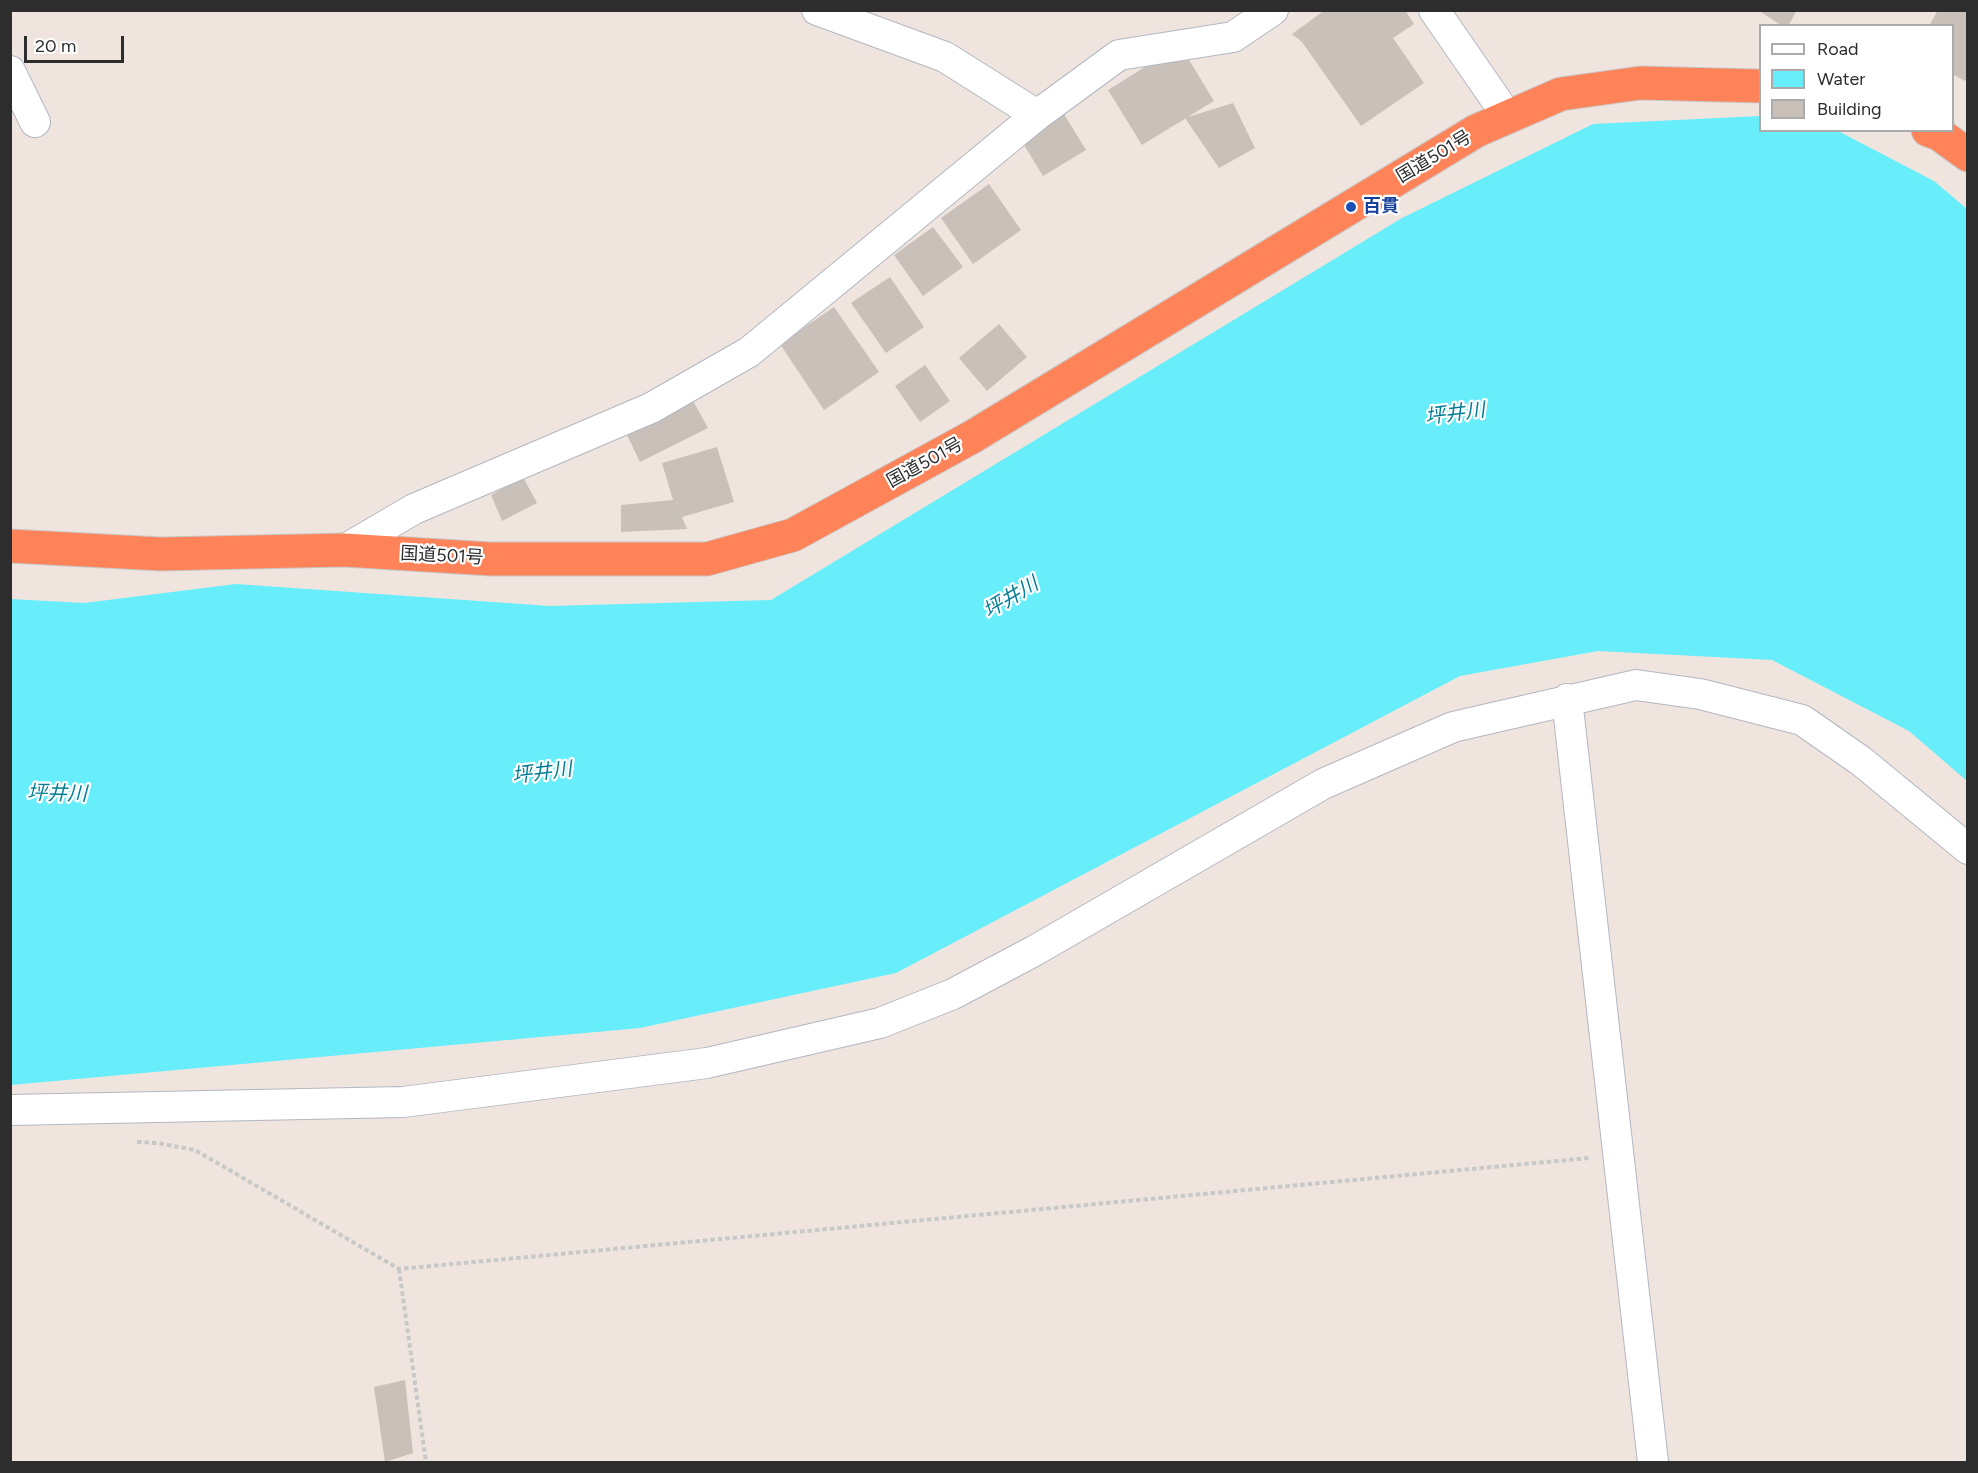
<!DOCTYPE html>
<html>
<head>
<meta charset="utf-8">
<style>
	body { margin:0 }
	#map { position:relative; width:1978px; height:1473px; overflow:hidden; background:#efe5de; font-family:Figtree,sans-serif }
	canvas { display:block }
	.frame { position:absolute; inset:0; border:12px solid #2d2d2d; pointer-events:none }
	.legend { position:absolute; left:1759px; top:24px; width:195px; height:108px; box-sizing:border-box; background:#fff; border:2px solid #ababab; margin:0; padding:8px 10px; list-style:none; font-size:18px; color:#2d2d2d }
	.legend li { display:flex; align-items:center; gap:12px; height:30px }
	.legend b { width:30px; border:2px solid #ababab }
	.scale { position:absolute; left:24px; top:36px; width:100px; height:27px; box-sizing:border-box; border:3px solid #2d2d2d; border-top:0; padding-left:8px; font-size:18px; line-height:21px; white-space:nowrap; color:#2d2d2d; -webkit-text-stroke:4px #fff; paint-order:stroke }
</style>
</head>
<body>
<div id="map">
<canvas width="1978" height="1473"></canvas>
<div class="frame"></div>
<ul class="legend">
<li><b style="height:8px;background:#fff"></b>Road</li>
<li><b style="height:16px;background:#68eefa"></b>Water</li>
<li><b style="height:16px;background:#c8c0b9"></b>Building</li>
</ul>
<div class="scale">20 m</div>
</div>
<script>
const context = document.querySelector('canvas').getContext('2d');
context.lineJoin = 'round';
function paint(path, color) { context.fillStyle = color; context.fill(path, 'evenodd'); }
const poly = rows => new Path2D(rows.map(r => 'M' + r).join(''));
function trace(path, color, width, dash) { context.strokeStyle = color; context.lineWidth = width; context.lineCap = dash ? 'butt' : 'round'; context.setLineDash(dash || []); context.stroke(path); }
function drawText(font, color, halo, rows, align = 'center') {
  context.font = font + ' Figtree,"Noto Sans JP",sans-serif'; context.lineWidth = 4.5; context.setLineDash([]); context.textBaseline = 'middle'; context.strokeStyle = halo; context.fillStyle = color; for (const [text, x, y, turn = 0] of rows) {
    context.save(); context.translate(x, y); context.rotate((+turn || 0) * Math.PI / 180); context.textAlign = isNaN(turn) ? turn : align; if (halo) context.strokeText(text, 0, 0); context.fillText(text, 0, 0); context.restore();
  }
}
paint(poly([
	[1760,116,1760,130,1838,131,1934,181,1967,209,1967,781,1909,731,1772,660,1598,651,1460,676,896,973,640,1028,11,1085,11,599,84,603,236,584,550,606,771,600,1402,218,1593,124]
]), '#68eefa');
paint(poly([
	[1325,10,1405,10,1414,24,1393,38,1424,83,1361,126,1302,42,1292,34],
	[1758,10,1797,10,1788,26,1782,26],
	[1938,10,1968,10,1968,78,1965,81,1952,74,1952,26,1929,26],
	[1180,45,1214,101,1142,145,1108,90],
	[1233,103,1255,148,1219,168,1185,118],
	[1064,114,1086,150,1043,176,1021,140],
	[989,184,1021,230,973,264,941,218],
	[933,227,963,267,923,296,894,255],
	[890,277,924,327,886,353,851,303],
	[834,307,879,372,824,410,780,344],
	[999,324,1027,357,987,391,959,358],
	[925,365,950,401,920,422,895,386],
	[691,397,708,428,640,462,626,433],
	[717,447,734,502,682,517,687,529,621,532,621,505,673,500,662,463],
	[523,477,537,503,502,521,491,495],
	[405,1380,413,1453,385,1462,374,1387]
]), '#c8c0b9');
const street = poly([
	[817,10,945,57,1037,115],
	[1434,10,1508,117],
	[10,71,35,122],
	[344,550,414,509,651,408,749,352,1037,115,1119,55,1233,37,1273,10],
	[1567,699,1653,1462],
	[10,1110,403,1102,707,1063,880,1023,953,994,1034,951,1323,784,1453,727,1636,685,1700,694,1802,720,1861,761,1968,849]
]);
const highway = poly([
	[1928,130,1939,134,1968,155],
	[10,546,161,554,344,550,491,559,707,559,793,535,972,437,1476,131,1508,117,1561,94,1640,83,1760,86]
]);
trace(street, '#b2b7c1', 32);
trace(highway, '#c8c8c8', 35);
trace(poly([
	[137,1142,157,1143,195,1150,399,1269,1589,1158],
	[399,1269,426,1462]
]), '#c8c8c8', 4, [4.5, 3]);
trace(street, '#fff', 30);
trace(highway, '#ff8359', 33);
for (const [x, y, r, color] of [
	[1351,207,6,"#1a4fb4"]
]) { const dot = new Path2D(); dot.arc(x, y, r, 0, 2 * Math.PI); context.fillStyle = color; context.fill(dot); trace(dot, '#fff', 2); }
drawText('18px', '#2d2d2d', '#fff', [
	["国道501号",1434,157,-31],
	["国道501号",925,463,-29],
	["国道501号",442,556,3]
]);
drawText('bold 18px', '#164399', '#fff', [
	["百貫",1363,207]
], 'left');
drawText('italic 20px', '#037e96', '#fff', [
	["坪井川",1455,414,-7],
	["坪井川",1011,598,-31],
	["坪井川",542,773,-7],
	["坪井川",57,794,1]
]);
</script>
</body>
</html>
